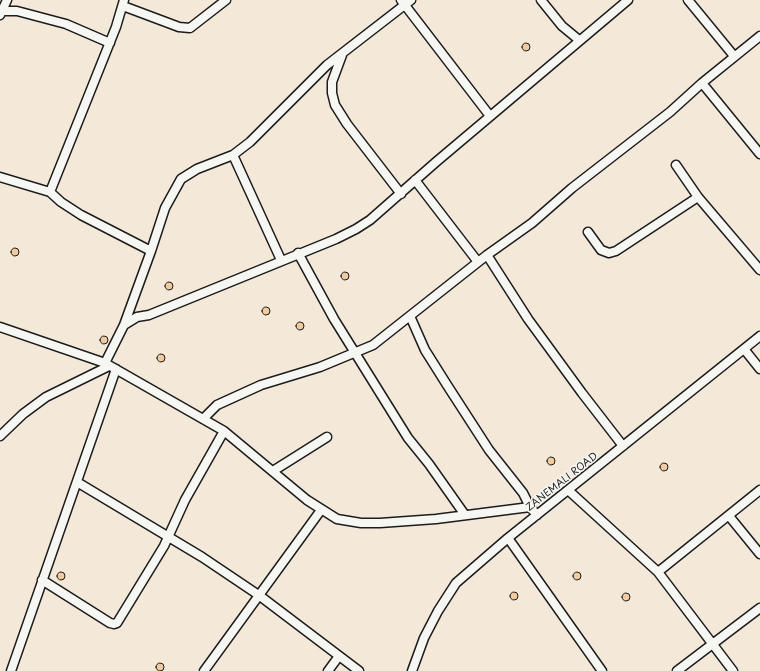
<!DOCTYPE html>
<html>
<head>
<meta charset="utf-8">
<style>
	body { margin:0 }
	canvas { display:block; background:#f4e9d9 }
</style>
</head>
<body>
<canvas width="760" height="671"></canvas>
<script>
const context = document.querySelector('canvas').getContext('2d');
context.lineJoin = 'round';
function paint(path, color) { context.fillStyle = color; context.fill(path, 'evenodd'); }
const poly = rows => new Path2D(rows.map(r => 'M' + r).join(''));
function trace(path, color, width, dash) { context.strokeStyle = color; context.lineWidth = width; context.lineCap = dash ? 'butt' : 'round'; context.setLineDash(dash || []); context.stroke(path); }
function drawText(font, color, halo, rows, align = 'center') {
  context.font = font + ' "Playpen Sans",sans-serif'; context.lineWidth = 3; context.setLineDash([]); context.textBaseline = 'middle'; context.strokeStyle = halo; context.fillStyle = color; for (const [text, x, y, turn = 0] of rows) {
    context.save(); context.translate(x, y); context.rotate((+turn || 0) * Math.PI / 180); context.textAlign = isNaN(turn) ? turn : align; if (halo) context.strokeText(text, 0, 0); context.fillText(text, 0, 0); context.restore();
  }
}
const building = poly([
	'522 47a4 4 0 1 1 8 0a4 4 0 1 1-8 0Z',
	'11 252a4 4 0 1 1 8 0a4 4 0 1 1-8 0Z',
	'341 276a4 4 0 1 1 8 0a4 4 0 1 1-8 0Z',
	'165 286a4 4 0 1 1 8 0a4 4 0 1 1-8 0Z',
	'262 311a4 4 0 1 1 8 0a4 4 0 1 1-8 0Z',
	'296 326a4 4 0 1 1 8 0a4 4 0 1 1-8 0Z',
	'100 340a4 4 0 1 1 8 0a4 4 0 1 1-8 0Z',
	'157 358a4 4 0 1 1 8 0a4 4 0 1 1-8 0Z',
	'547 461a4 4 0 1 1 8 0a4 4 0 1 1-8 0Z',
	'660 467a4 4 0 1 1 8 0a4 4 0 1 1-8 0Z',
	'57 576a4 4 0 1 1 8 0a4 4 0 1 1-8 0Z',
	'573 576a4 4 0 1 1 8 0a4 4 0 1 1-8 0Z',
	'510 596a4 4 0 1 1 8 0a4 4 0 1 1-8 0Z',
	'622 597a4 4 0 1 1 8 0a4 4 0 1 1-8 0Z',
	'156 667a4 4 0 1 1 8 0a4 4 0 1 1-8 0Z'
]);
paint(building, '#f0cba0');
trace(building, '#1c1c1c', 1);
const minor = poly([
	[401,0,490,116],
	[541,0,562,26,579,40],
	[688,0,734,56],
	[123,6,179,27,190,28,226,0],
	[0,11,17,11,66,24,110,43],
	[0,15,7,0],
	[342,55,332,82,332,93,335,105,347,124,401,194],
	[702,83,760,154],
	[233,155,281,260],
	[676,165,698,197,760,270],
	[0,177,50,192,61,202,81,215,151,251],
	[415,180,478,262],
	[50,192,116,27,124,0],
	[588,232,601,250,609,253,616,251,698,197],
	[298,253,334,319,408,438,429,464,465,515],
	[487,255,528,319,582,393,623,446],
	[410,316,425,350,447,385,489,450,523,493,530,507],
	[124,325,151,251,165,208,181,179,197,169,233,155,250,142,327,65,411,0],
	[0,327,105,363,224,431,307,500,337,519,361,523,380,523,436,519,530,507,537,515],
	[744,349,760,369],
	[105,363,124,325,137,317,149,315,336,239,356,229,370,220,436,162,628,0],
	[203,419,217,405,261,385,320,367,373,345,487,255,532,223,572,188,670,112,702,83,760,36],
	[0,436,23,414,46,397,109,366],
	[273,471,327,437],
	[77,482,202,557,260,596,359,671],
	[568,490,658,572,733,671],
	[729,516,760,554],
	[508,538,602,671],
	[658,572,760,490],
	[42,580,110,623,114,624,117,623,164,546,185,500,224,431],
	[11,671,116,369],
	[204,671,321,510],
	[328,671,339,656],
	[412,671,424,638,438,611,456,583,508,538,760,336],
	[677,671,760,608]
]);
trace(minor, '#1c1c1c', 11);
trace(minor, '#f6f6f2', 8);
drawText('10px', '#1c1c1c', '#f6f6f2', [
	["ZANEMALI ROAD",562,482,-38]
]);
</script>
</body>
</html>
